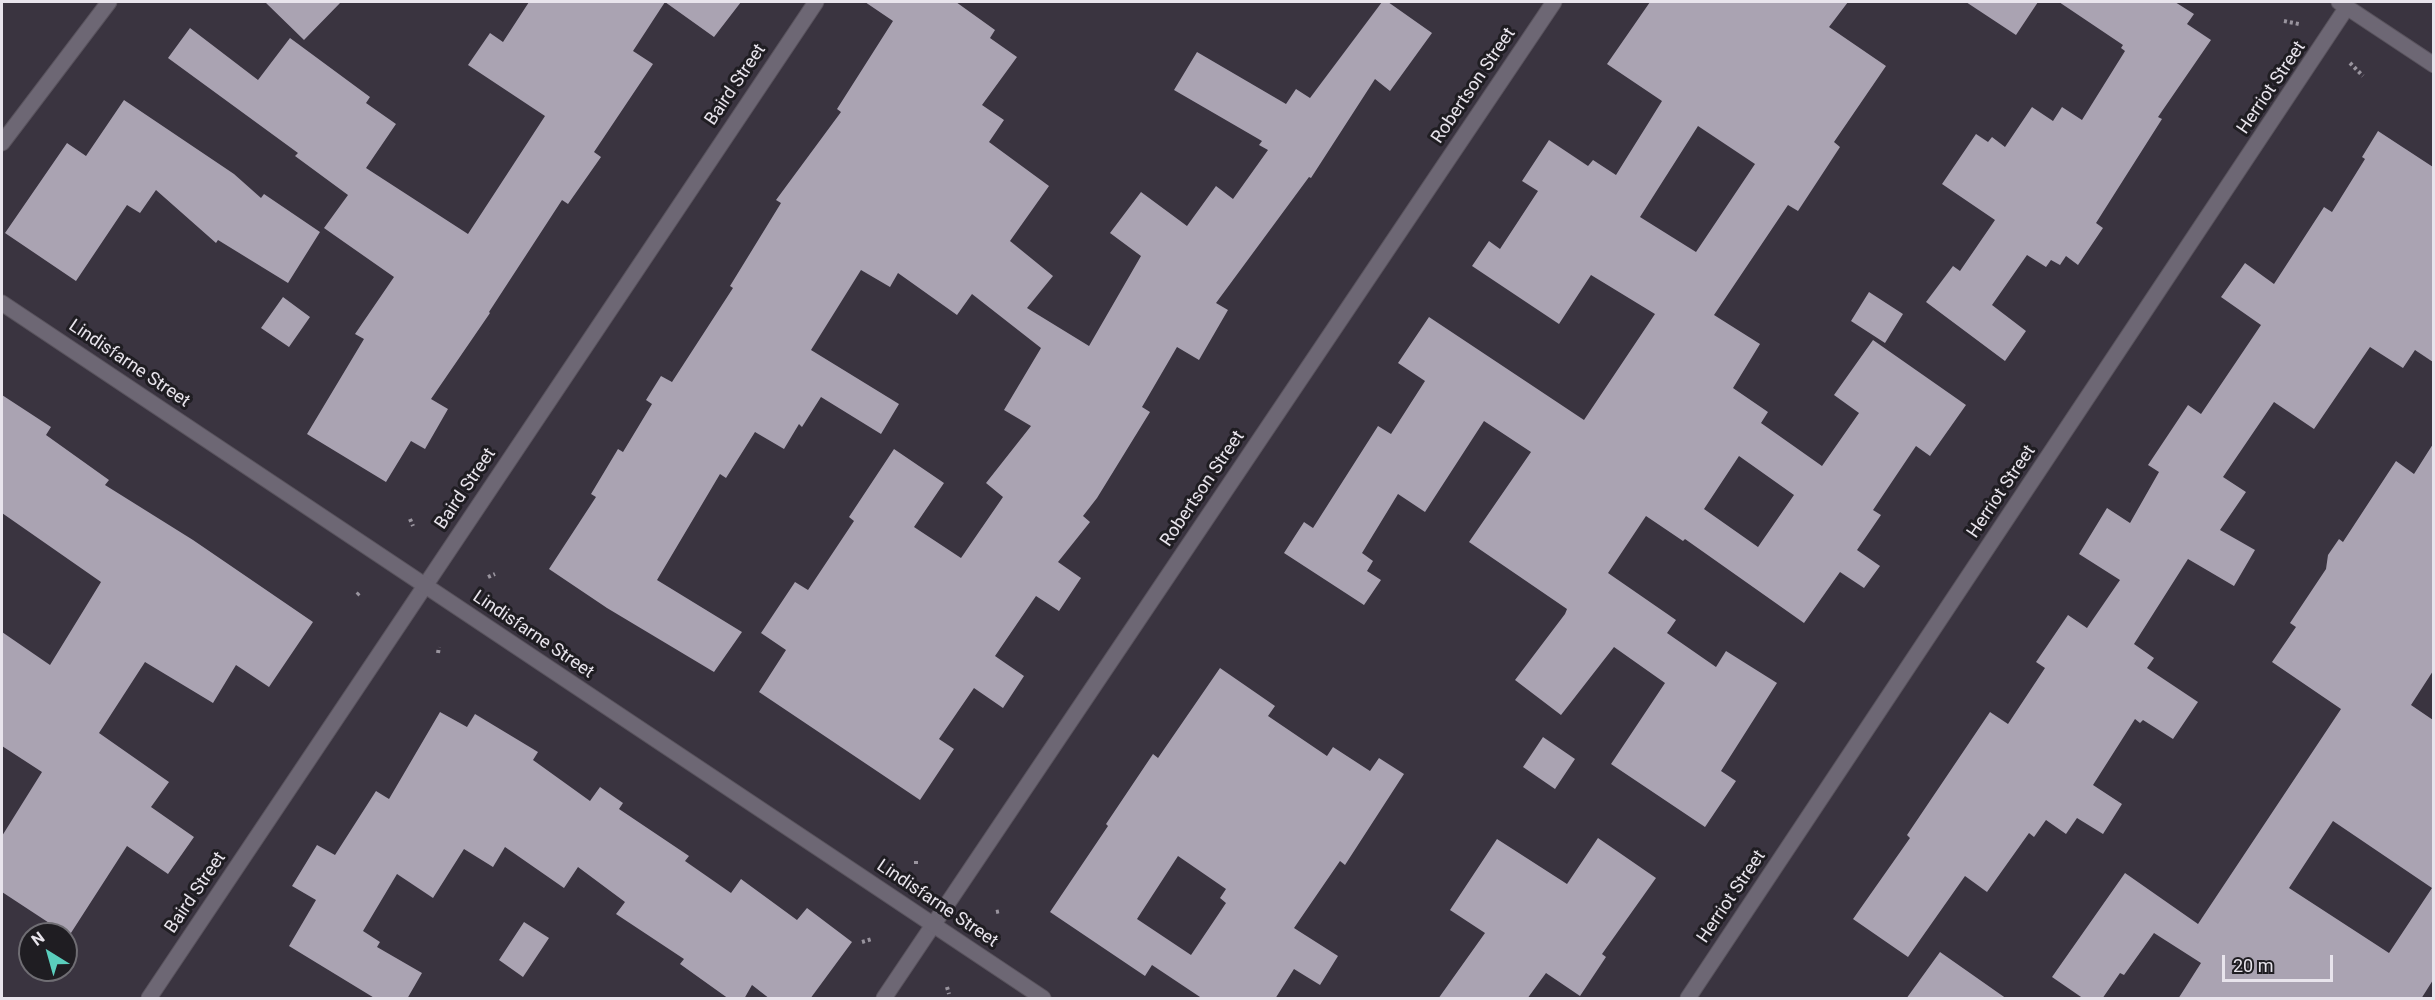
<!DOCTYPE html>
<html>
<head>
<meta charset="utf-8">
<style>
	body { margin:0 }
	#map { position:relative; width:2435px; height:1000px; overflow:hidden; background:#3a3440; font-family:Roboto,sans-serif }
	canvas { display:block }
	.frame { position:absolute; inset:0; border:3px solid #e8e4ec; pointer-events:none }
	.north { position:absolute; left:18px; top:922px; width:60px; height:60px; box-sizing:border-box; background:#1f1d22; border:2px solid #6f6d73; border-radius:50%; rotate:323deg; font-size:16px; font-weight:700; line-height:24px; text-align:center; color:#e8e4ec }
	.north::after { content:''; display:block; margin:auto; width:21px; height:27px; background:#5acebd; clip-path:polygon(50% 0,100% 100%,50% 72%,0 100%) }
	.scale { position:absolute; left:2222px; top:955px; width:111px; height:27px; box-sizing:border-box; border:3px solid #e8e4ec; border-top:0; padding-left:8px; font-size:18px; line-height:21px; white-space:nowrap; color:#e8e4ec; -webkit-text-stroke:4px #1f1d22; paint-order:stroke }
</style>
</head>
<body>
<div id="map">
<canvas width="2435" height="1000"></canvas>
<div class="frame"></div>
<div class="north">N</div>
<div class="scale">20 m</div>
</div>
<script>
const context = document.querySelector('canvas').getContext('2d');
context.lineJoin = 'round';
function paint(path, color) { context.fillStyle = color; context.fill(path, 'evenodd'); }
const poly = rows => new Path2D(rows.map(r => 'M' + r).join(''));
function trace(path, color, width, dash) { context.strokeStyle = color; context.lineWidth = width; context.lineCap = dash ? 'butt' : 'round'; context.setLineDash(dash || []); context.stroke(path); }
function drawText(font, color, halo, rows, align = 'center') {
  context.font = font + ' Roboto,sans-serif'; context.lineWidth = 6; context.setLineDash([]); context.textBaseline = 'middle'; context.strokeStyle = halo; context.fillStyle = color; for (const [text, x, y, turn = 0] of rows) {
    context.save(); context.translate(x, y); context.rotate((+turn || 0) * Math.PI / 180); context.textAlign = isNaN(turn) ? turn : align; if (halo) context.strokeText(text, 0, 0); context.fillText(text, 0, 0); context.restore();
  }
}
paint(poly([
	[265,2,341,2,304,40],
	[529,2,741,2,714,37,665,2,633,51,653,64,594,152,601,157,568,204,562,200,489,312,490,313,431,399,448,409,425,449,411,441,386,482,307,434,364,339,355,334,394,277,324,228,348,195,295,156,298,153,168,58,190,28,258,80,290,38,370,97,366,103,396,124,366,168,468,234,545,116,468,65,490,33,503,42],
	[865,2,956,2,995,30,990,38,1017,57,982,105,1004,120,989,142,1049,186,1010,241,1053,276,1027,308,1089,346,1141,256,1110,233,1141,192,1187,226,1216,186,1233,199,1268,150,1259,145,1262,141,1174,90,1197,52,1286,104,1296,89,1310,98,1382,2,1388,2,1432,33,1390,91,1375,79,1311,178,1309,177,1216,303,1228,310,1199,360,1177,347,1142,407,1150,412,1097,498,1083,516,1090,522,1058,562,1081,578,1059,611,1036,596,995,656,1024,676,1003,708,974,688,939,739,954,749,920,800,759,692,786,650,761,633,795,582,808,590,854,521,849,517,894,449,944,483,914,527,961,558,1003,497,986,483,1031,426,1004,410,1041,348,972,294,957,315,898,273,890,287,861,270,811,350,899,404,881,434,821,397,802,427,799,424,784,449,755,432,726,478,720,474,657,580,742,632,714,672,607,608,549,569,596,497,591,494,618,449,623,452,652,404,646,400,661,376,672,382,733,288,730,286,781,203,776,200,841,112,837,109,893,21],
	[1650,2,1848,2,1829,27,1886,66,1834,142,1840,147,1798,211,1788,205,1714,315,1760,344,1733,388,1768,412,1761,423,1822,466,1859,413,1834,395,1873,340,1966,405,1930,456,1916,446,1873,510,1881,515,1857,550,1880,566,1864,588,1840,572,1804,623,1685,539,1683,541,1646,516,1608,573,1676,620,1667,633,1716,667,1726,651,1777,683,1721,771,1736,781,1705,827,1611,764,1665,683,1614,647,1561,715,1515,680,1565,614,1567,609,1469,542,1531,452,1484,421,1425,512,1398,494,1362,553,1373,561,1367,571,1381,580,1364,605,1284,553,1304,522,1313,528,1378,426,1391,434,1425,381,1398,363,1429,317,1584,420,1655,314,1591,275,1559,324,1472,266,1489,241,1500,249,1538,191,1522,181,1549,140,1588,166,1593,160,1616,175,1662,101,1607,64],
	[1698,126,1755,164,1696,252,1640,217],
	[1739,456,1794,495,1758,547,1704,509],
	[1966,2,2038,2,2016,35],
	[2059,2,2175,2,2194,14,2187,24,2211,40,2158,117,2162,119,2096,223,2103,228,2078,265,2066,256,2060,265,2051,260,2046,267,2027,255,1992,305,2026,331,2005,361,1926,302,1953,266,1960,271,1995,220,1942,184,1976,134,1988,142,1992,137,2005,147,2032,107,2053,121,2062,107,2082,120,2125,51,2121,48,2123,45],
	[124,100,234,174,261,198,264,194,320,232,288,283,218,240,216,243,156,190,140,213,127,205,76,281,5,233,67,143,86,156],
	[2378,131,2433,167,2433,362,2415,350,2403,368,2370,347,2314,429,2274,402,2223,477,2246,492,2220,530,2255,550,2234,586,2188,559,2134,644,2154,658,2147,668,2198,702,2173,739,2143,720,2140,723,2135,719,2093,785,2122,804,2103,834,2077,818,2066,834,2046,820,2034,837,2029,833,1987,892,1965,876,1908,957,1853,919,1910,838,1907,835,1990,712,2008,724,2045,668,2036,662,2068,615,2087,628,2120,580,2079,554,2107,508,2130,523,2159,472,2148,465,2188,405,2201,414,2261,325,2221,297,2245,263,2274,284,2324,207,2332,212,2365,159,2362,157],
	[1869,292,1903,314,1885,343,1851,321],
	[283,297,310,317,289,347,261,328],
	[2,395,51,427,46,435,109,480,105,485,193,540,313,622,269,687,236,665,213,703,145,662,99,733,169,782,151,807,194,837,168,874,127,846,69,936,2,892,2,836,42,772,2,746,2,632,50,665,101,582,2,513],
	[2433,444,2433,671,2411,705,2433,720,2433,980,2421,999,2178,999,2201,963,2154,933,2124,975,2120,973,2102,999,2084,999,2052,977,2125,873,2198,924,2341,709,2272,662,2296,627,2290,623,2326,569,2328,555,2339,539,2343,542,2396,461,2414,474],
	[2333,821,2432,888,2389,953,2289,888],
	[1220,668,1275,706,1268,716,1327,756,1333,747,1370,771,1379,758,1404,774,1345,865,1340,861,1294,928,1338,956,1320,985,1294,969,1275,999,1203,999,1152,965,1145,976,1050,912,1108,826,1106,824,1153,754,1158,758],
	[1178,856,1226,889,1220,898,1226,903,1191,955,1137,919],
	[440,712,467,727,475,714,538,752,533,760,590,801,600,787,623,803,619,809,689,856,685,861,731,893,741,879,797,920,807,908,852,942,810,999,770,999,752,985,744,999,729,999,680,964,684,959,616,914,625,902,578,867,564,888,505,847,493,867,464,849,433,898,397,874,363,931,380,942,377,947,422,973,407,999,376,999,289,946,316,900,292,886,317,845,335,855,376,791,389,799],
	[1543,737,1575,759,1555,789,1523,767],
	[1598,838,1656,878,1602,954,1606,957,1580,996,1546,973,1527,999,1438,999,1485,933,1450,910,1497,839,1567,884],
	[524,922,549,938,523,977,499,960],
	[1940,952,2007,999,1906,999]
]), '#aaa3b2');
const minor = poly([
	[2339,2,2434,65],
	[149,998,816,2],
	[884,998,1554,2],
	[1688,998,2347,7]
]);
const tertiary = poly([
	[2,143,109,2],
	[2,303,1043,998]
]);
trace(minor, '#59535d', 17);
trace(tertiary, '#59535d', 17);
trace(poly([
	[2284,21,2299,24],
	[2350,63,2363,76],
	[410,519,413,526],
	[488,577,495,574],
	[357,595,360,592],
	[438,653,439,647],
	[916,864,916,859],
	[996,912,1001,911],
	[862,942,872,939],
	[947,987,949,994]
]), '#99949e', 4, [3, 3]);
trace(minor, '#6d6774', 15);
trace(tertiary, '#6d6774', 15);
drawText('18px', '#e8e4ec', '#1f1d22', [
	["Baird Street",736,85,-56],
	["Robertson Street",1474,86,-56],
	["Herriot Street",2272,88,-56],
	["Lindisfarne Street",129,364,34],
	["Baird Street",466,489,-56],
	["Robertson Street",1203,489,-56],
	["Herriot Street",2002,492,-56],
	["Lindisfarne Street",533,635,34],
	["Baird Street",196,893,-56],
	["Herriot Street",1732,897,-56],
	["Lindisfarne Street",937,904,34]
]);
</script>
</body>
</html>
